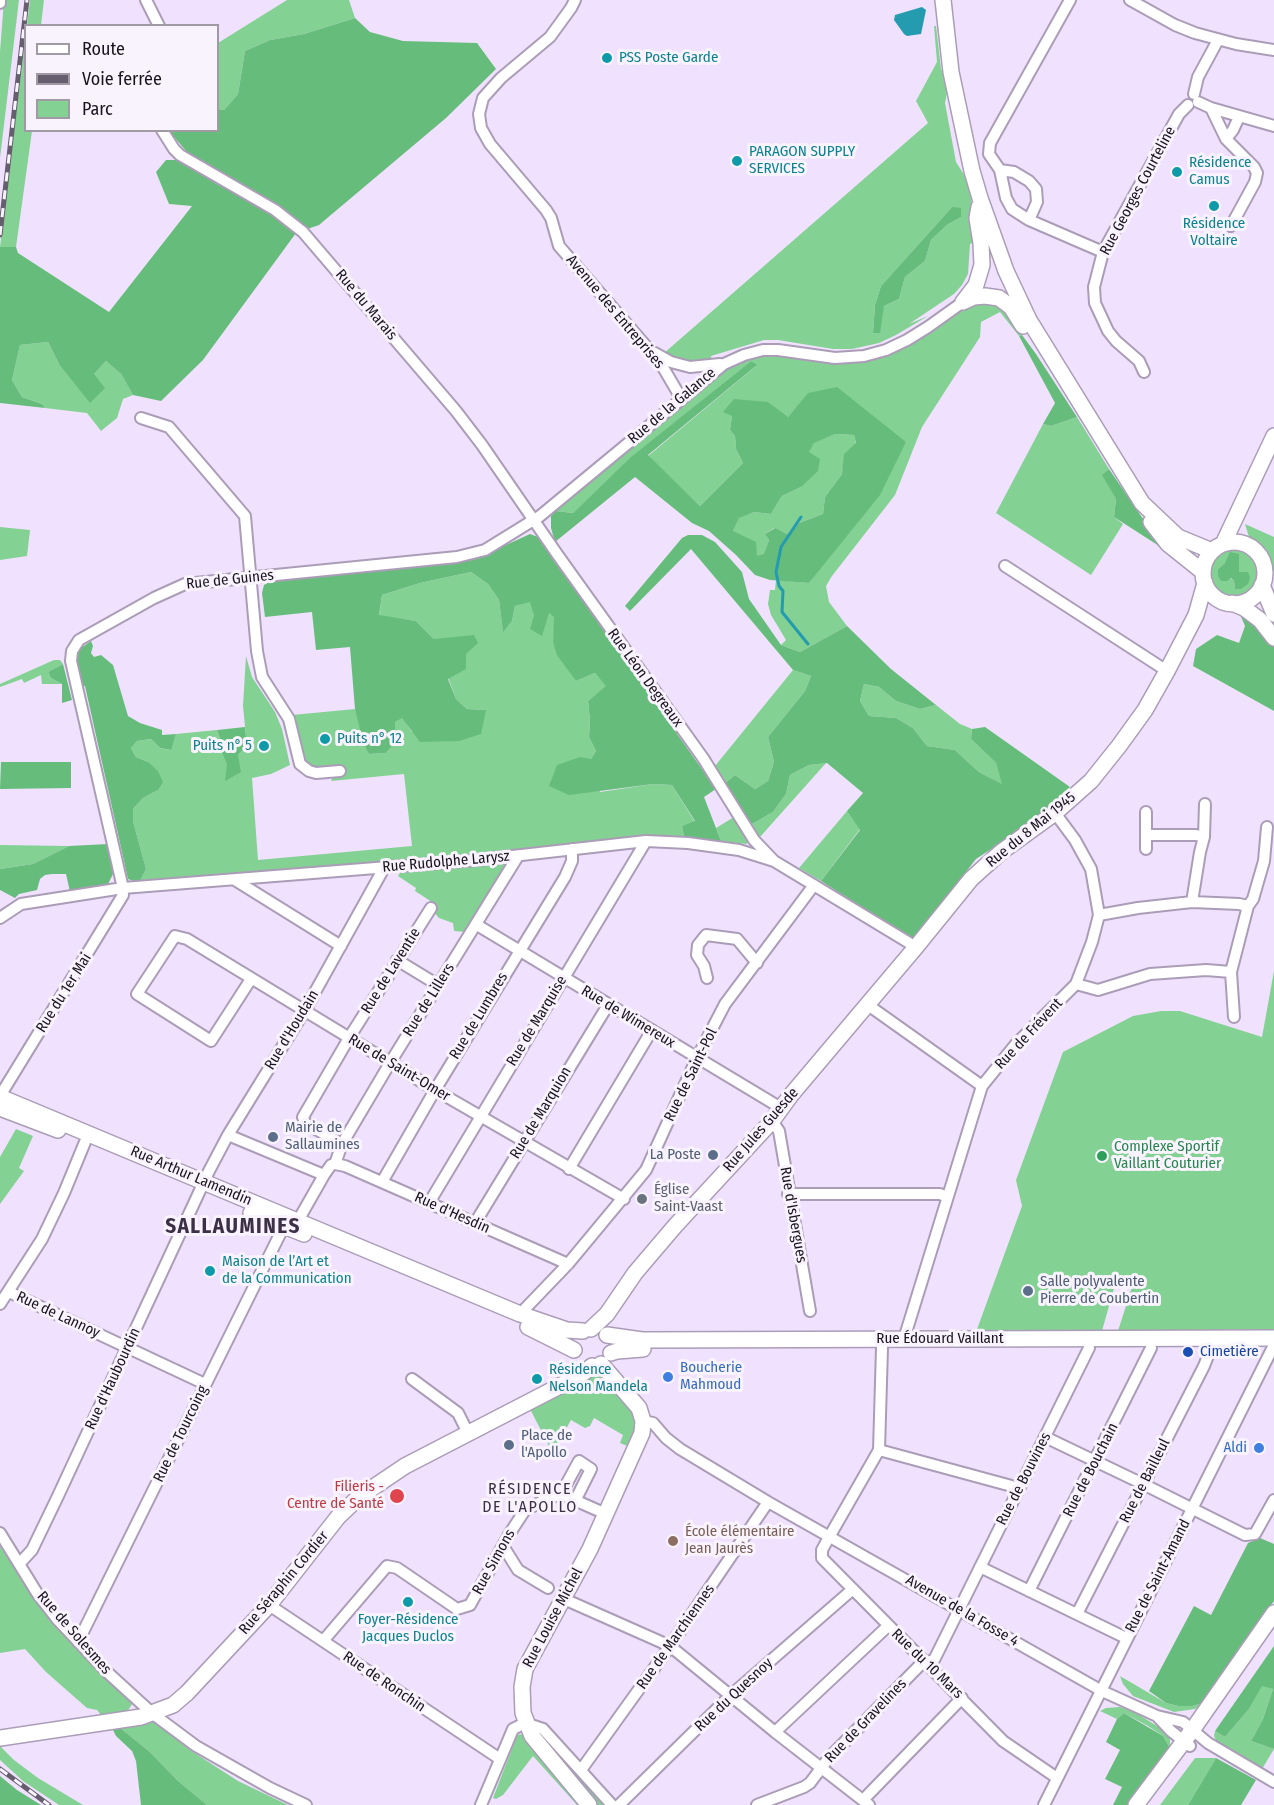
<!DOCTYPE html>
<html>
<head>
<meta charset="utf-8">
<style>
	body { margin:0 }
	#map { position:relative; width:1274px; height:1805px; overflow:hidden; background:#f0e2fe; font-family:"Fira Sans Condensed",sans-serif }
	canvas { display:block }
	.legend { position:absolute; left:24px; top:24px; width:195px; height:108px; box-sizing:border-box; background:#f9f3fe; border:2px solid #9f9aa4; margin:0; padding:8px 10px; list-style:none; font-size:18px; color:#19141e }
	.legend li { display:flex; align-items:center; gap:12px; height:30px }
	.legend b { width:30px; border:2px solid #9f9aa4 }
</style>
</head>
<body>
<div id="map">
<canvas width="1274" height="1805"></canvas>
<ul class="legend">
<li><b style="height:8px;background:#fff"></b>Route</li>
<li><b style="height:8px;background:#665e6e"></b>Voie ferrée</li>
<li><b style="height:16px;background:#83d193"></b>Parc</li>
</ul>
</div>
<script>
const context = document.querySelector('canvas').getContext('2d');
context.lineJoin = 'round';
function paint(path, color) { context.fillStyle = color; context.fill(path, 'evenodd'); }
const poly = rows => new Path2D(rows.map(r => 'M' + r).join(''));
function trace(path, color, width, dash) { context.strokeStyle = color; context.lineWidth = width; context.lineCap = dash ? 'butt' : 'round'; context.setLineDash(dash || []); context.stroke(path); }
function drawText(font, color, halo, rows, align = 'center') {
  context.font = font + ' "Fira Sans Condensed",sans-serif'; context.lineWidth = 6; context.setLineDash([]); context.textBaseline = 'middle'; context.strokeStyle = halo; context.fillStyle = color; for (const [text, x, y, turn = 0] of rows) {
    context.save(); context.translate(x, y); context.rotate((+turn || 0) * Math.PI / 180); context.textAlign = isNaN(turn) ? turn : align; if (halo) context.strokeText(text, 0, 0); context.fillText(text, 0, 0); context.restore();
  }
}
paint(poly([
	[4,0,19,0,0,158,0,52],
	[30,0,44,0,41,25,27,25],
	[287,0,349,0,355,18,304,34,270,40,245,51,238,94,224,110,218,109,218,43],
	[934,26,936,26,941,69,949,82,945,103,956,162,968,181,978,241,970,244,968,274,962,285,954,294,909,324,928,316,896,335,879,343,852,349,833,349,778,340,764,340,711,356,712,361,695,364,663,354,928,123,916,101,937,62],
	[952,207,961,217,947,225,931,240,925,261,905,277,899,299,884,306,873,333,875,305,881,286],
	[25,40,26,130,32,131,16,247,0,247],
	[999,302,1016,322,1022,335,1019,336,1000,312,981,322,980,337,922,427,895,495,832,576,826,586,829,602,847,626,800,652,781,645,786,640,771,615,768,604,770,590,775,590,776,580,809,583,906,442,808,394,788,417,732,416,730,430,735,436,736,449,743,463,700,506,648,456,756,366,751,361,632,457,573,513,556,511,560,504,724,369,748,359,770,354,841,363,871,359,903,348,972,303],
	[48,342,59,364,94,374,106,361,121,374,133,395,123,399,117,418,101,431,87,413,45,408,42,404,22,397,12,380,20,345],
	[1077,417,1109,469,1103,475,1116,499,1114,517,1123,524,1091,575,996,513,1043,424,1051,426],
	[835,434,854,435,856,444,845,454,842,474,825,497,823,514,799,523,789,535,774,528,765,534,769,540,764,555,757,557,733,531,739,517,754,512,771,514,782,496,801,487,808,453,814,442],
	[1245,524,1274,537,1274,570,1271,574,1267,555,1249,537],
	[0,527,30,530,27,556,0,560],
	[1236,548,1250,555,1255,562,1258,577,1250,592,1235,598,1219,594,1213,588,1208,573,1210,565,1220,552],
	[1225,563,1239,572,1235,589,1234,581,1218,569],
	[471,572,488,584,499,600,503,631,512,621,515,606,531,601,534,616,549,612,555,617,553,642,576,681,595,673,607,686,588,701,590,720,589,737,596,751,591,759,600,792,653,784,672,785,695,822,682,826,684,837,633,837,515,852,139,883,146,869,133,821,133,809,143,798,158,790,148,762,136,757,131,748,137,741,151,739,160,748,170,750,176,734,217,730,221,741,232,747,238,755,247,746,243,706,246,656,252,677,275,712,282,729,290,765,271,774,252,778,258,860,412,846,404,774,331,781,333,776,308,767,302,759,292,715,355,709,369,754,386,753,395,743,395,722,402,717,412,732,486,710,467,709,456,699,434,639,416,621,379,616,382,595,420,583],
	[54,660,60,660,63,664,48,672,51,678,62,684,42,684,41,675,24,683,22,679,0,687,0,684],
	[793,670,811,676,805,691,768,737,774,762,768,781,755,789,735,775,725,783,715,766],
	[864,684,879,687,896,701,920,709,936,705,960,724,972,729,971,739,996,763,1003,785,979,772,955,750,927,746,913,728,896,718,869,716,860,701],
	[826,763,760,837,752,824,773,812,786,794,790,775,809,765],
	[847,811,860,829,821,881,799,868],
	[734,817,747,839,747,844,721,841,716,828],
	[0,845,69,846,33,864,0,869],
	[506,862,509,864,466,932,454,931,453,923,439,918,433,911,435,904,415,891,416,888,398,876,400,873],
	[1274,971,1274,1329,1118,1331,1132,1287,1116,1281,1102,1331,976,1332,1022,1206,1016,1180,1063,1052,1133,1016,1161,1011,1180,1011,1262,1037],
	[16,1129,33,1136,19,1168,24,1171,0,1204,0,1157],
	[601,1373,632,1408,637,1425,630,1447,620,1443,623,1435,594,1418,590,1426,585,1428,571,1420,558,1443,549,1446,529,1407],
	[0,1546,36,1601,81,1653,132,1704,126,1714,102,1716,97,1710,87,1708,46,1672,25,1649,0,1653],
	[1120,1676,1166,1703,1178,1706,1193,1706,1205,1702,1195,1709,1174,1712,1133,1696,1123,1684],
	[1262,1685,1273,1689,1263,1719,1251,1741,1274,1749,1262,1769,1217,1743,1214,1736,1215,1731,1225,1737,1249,1709],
	[1120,1707,1136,1713,1162,1729,1170,1738,1170,1748,1163,1736,1148,1726,1124,1713,1117,1719,1100,1711,1106,1708],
	[154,1722,193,1752,238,1781,288,1805,207,1805,177,1780,150,1752,119,1727],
	[539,1732,587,1782,603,1805,597,1805,537,1734],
	[520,1734,525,1736,583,1805,577,1805,533,1756,503,1795,496,1799,493,1798,517,1736],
	[0,1746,14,1760,38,1778,83,1805,59,1805,23,1781,0,1760],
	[1195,1758,1216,1758,1188,1805,1160,1805]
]), '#83d193');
paint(poly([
	[355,18,370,32,403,41,477,43,496,69,446,118,319,225,296,233,203,360,161,401,133,395,121,374,106,361,94,374,105,388,90,403,59,364,48,342,20,345,12,380,22,397,42,404,45,408,0,403,0,247,16,247,18,253,109,312,192,206,169,204,156,172,166,160,177,160,220,186,227,176,187,152,169,131,218,130,218,109,224,110,238,94,245,51,270,40,304,34],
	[952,207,961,208,961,217,947,225,931,240,925,261,905,277,899,299,884,306,880,333,873,333,875,305,881,286],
	[1022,335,1036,354,1077,417,1051,426,1043,424,1055,403,1019,336],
	[751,361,757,365,648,455,700,506,743,463,736,449,735,436,730,430,732,416,723,412,734,399,768,402,788,417,808,393,837,387,906,442,880,495,809,583,770,580,755,575,736,555,709,531,692,523,635,477,555,542,551,528,551,516,556,511,573,513,631,457],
	[835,434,854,435,856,443,844,454,842,474,825,497,823,514,799,523,789,535,775,528,765,534,769,540,764,554,757,556,756,542,733,531,739,518,754,512,771,514,782,496,801,487,818,471,820,459,809,452,814,443],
	[1109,469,1152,532,1176,556,1173,559,1156,544,1114,517,1116,499,1102,475],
	[530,534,538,537,716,789,704,797,721,841,684,837,682,826,695,821,672,785,653,784,569,795,549,786,557,765,580,757,591,759,596,751,589,737,590,720,588,701,606,686,595,673,576,681,557,655,553,642,554,617,549,613,542,636,530,629,534,616,530,602,515,606,512,621,503,632,499,600,488,584,471,572,420,583,382,595,379,615,416,621,434,639,474,635,478,643,466,654,466,669,448,679,456,699,467,709,486,710,481,734,459,741,420,742,402,718,395,722,395,743,386,753,369,754,363,742,355,709,350,647,316,650,312,612,265,617,262,593,264,585,271,581,473,560],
	[688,535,702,535,715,542,742,572,749,599,781,645,800,652,847,626,891,669,936,705,920,709,896,701,879,687,864,684,860,701,869,716,896,718,913,728,927,746,955,750,979,772,1002,784,996,763,971,739,972,729,985,727,1070,787,1040,817,976,859,913,939,821,881,860,830,847,811,863,793,827,763,809,765,790,775,786,794,773,812,752,824,725,783,735,775,755,789,768,781,774,762,768,737,805,691,811,676,793,670,691,549,630,611,625,606,682,538],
	[1230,552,1239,554,1239,572,1248,572,1250,578,1248,584,1241,589,1235,589,1234,581,1231,578,1227,581,1221,581,1218,576,1218,569,1225,563],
	[1240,614,1252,619,1274,643,1274,711,1193,666,1196,649,1217,635,1239,643,1245,626],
	[91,641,93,646,91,653,94,657,101,655,113,665,128,716,140,723,162,730,162,735,176,734,171,750,160,748,151,739,137,741,131,748,136,757,148,762,158,771,163,782,158,790,143,798,133,809,133,821,146,869,139,883,128,879,85,686,83,686,76,657,78,650],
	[63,664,72,700,62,703,62,684,51,678,48,672],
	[245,727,247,746,238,755,241,772,225,781,227,764,222,752,232,747,221,741,217,730],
	[1,762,71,762,71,788,0,789],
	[108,844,114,872,107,886,70,892,66,874,52,874,45,875,40,879,37,890,19,894,15,898,0,890,0,869,33,864,69,846],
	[1260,1538,1274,1544,1274,1601,1205,1702,1193,1706,1178,1706,1166,1703,1149,1691,1194,1606,1211,1615,1248,1543],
	[1274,1646,1274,1749,1251,1741,1263,1719,1273,1689,1262,1686,1249,1709,1225,1737,1215,1731],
	[1124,1713,1163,1736,1170,1748,1127,1805,1113,1805,1122,1787,1105,1779,1120,1750,1106,1742,1117,1719],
	[119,1727,150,1752,177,1780,207,1805,141,1805,136,1761,132,1751,116,1736,112,1728],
	[1216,1758,1256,1780,1241,1805,1188,1805],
	[0,1776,17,1790,41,1805,0,1805]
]), '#66bd7b');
paint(poly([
	[922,7,926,10,921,34,907,36,904,34,894,20,895,15]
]), '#249baf');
trace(poly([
	[801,517,781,547,776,572,779,586,783,591,782,612,808,644]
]), '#249baf', 3);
const street = poly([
	[146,0,159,26],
	[575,0,571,8,550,37,501,78,483,98,479,114,481,128,490,144,546,210,551,218,559,246,646,346,664,369,681,398],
	[1070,0,990,143,989,154,1000,170,1006,198,1012,209,1029,220,1103,252],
	[1130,0,1175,25,1195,33,1236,44,1274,50],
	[0,3,0,0],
	[1194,94,1198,77,1218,40],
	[1198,102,1211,108,1274,126],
	[1211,108,1226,139,1254,167,1257,173,1255,182,1231,226],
	[162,130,174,149,180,155,275,210,303,232,456,411,482,445,557,554,703,758,754,840,774,861],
	[1226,139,1233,130,1239,117],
	[1000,170,1014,172,1029,181,1036,189,1037,202,1029,220],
	[655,353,671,362,690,367,720,364],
	[1144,372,1139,361,1116,341,1108,331,1095,303,1094,287,1103,252,1179,114,1188,105],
	[141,418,169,427,245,516,257,651,262,677,289,719,300,764,309,771,316,773,340,771],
	[1005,566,1167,671],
	[1146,812,1146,849],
	[1055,813,1075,840,1091,869,1099,915,1092,942,1076,984],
	[1146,835,1196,835,1204,837],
	[235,880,341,946],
	[1192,902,1200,852,1204,837,1205,804],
	[1099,915,1138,908,1192,902,1239,904,1248,906],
	[0,918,21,904,123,888,477,860,646,841,688,843,739,850,774,861,916,947],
	[477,925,781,1108],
	[397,960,438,985],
	[707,978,704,966,697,955,698,945,706,935,737,939,757,963],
	[251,979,211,1041,137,994,175,936,187,939,435,1090,624,1199],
	[868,1005,982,1086],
	[1234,1017,1231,972,1248,906,1253,899,1264,861,1267,827],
	[0,1096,123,895,122,884,71,661,72,651,79,640,154,598,185,584,457,557,485,550,540,516,724,364,744,355,763,350,778,350,835,358,864,356,886,350,907,340,928,327,963,302],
	[772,1121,779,1131,810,1311],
	[228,1135,324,1175,295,1226],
	[342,1144,305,1123,303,1117,349,1038,431,908],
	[335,1164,345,1166,568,1264],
	[569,1169,652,1030],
	[324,1175,331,1165,335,1164,342,1144,390,1063,518,856],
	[382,1182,435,1090,565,877,572,861,572,849],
	[788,1194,940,1194,947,1197],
	[429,1203,646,841],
	[475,1223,608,1005],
	[9,1292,205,1384],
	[0,1304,42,1239,64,1193,85,1142],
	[520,1314,568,1264,646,1170,697,1058,725,1004,814,885],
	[904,1339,982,1086,1016,1044,1076,984,1098,990,1150,974,1206,970,1231,972],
	[882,1348,879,1450,828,1539,822,1550,822,1558,1003,1741,1057,1778],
	[412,1379,458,1413,468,1433],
	[643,1421,653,1423,666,1438,680,1449,768,1502,1102,1691,1157,1716,1183,1722,1208,1743,1274,1782],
	[1045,1437,1143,1484,1245,1535,1255,1534,1274,1500],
	[879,1450,1019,1488],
	[561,1494,579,1461,591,1469,576,1499],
	[0,1533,37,1593,57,1619,107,1672,153,1714,196,1746,270,1788,306,1805],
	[503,1546,518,1570,548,1588],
	[20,1563,32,1550,58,1496,209,1171,228,1135,305,1010,384,868],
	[980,1567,1126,1638],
	[1029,1591,1151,1348],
	[564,1599,670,1646,775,1732,869,1805],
	[269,1605,500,1759],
	[1077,1614,1204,1366,1215,1338],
	[323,1641,387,1566,397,1568,457,1609,470,1605,510,1533,525,1510,549,1498,561,1494,606,1514],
	[78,1642,284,1226],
	[1157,1716,1171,1731,1190,1746],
	[775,1732,888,1626],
	[581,1770,670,1646,768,1502],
	[863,1800,962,1698],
	[481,1805,513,1729,525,1723,543,1729,612,1805],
	[619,1805,730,1696,853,1589],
	[757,1805,804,1787,810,1783,828,1759,921,1664,934,1660,1089,1348],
	[1044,1805,1273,1347]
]);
const secondary = poly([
	[943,0,951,72,972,171,980,198,1006,271,1029,320,1142,503,1178,537,1212,551],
	[963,302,976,285,982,265,981,243,977,218,979,207],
	[963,302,974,297,985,296,999,298,1011,307,1023,326],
	[1151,522,1168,544,1203,572],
	'1203 573a31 31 0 1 1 62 0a31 31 0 1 1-62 0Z',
	[1223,544,1274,436],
	[1262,585,1274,614],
	[1232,603,1244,608,1260,620,1274,638],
	[0,1097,520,1314,567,1330,583,1331],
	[0,1108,58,1130],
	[251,1213,304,1234],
	[528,1327,574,1350],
	[591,1329,607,1314,635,1273,675,1226,772,1121,791,1095,916,947,971,879,1001,852,1055,813,1091,781,1119,746,1145,710,1167,671,1196,615,1205,583],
	[607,1335,642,1340,1274,1338],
	[611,1353,617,1351,643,1349],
	[0,1738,141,1717,173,1705,187,1693,269,1605,338,1517,359,1497,405,1466,581,1375,592,1366],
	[589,1805,532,1736,523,1713,522,1687,525,1669,590,1549,642,1433,643,1421,639,1408,601,1364],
	[1136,1805,1193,1729,1274,1613]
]);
trace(street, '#ab9db7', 14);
trace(secondary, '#ab9db7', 18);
trace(street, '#fff', 10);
trace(secondary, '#fff', 15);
const rail = poly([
	[0,235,27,0],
	[0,1769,49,1805]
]);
trace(rail, '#665e6e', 5);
trace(rail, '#f9f3fe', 3, [9]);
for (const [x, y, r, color] of [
	[607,58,6,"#0f9aa8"],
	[737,161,6,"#0f9aa8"],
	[1177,172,6,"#0f9aa8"],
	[1214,206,6,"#0f9aa8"],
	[325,739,6,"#0f9aa8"],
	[264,746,6,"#0f9aa8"],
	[273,1137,6,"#5c6f8a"],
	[713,1155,6,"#5c6f8a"],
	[1102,1156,6,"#2e9e5b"],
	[642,1199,6,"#6b7280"],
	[210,1271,6,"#0f9aa8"],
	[1028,1291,6,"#5c6f8a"],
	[1188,1352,6,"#1a4fb4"],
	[668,1377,6,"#3f7fe0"],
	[537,1379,6,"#0f9aa8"],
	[509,1445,6,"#5c6f8a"],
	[1259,1448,6,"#3f7fe0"],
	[397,1496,8,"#e0444e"],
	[673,1541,6,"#8d6e63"],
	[408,1602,6,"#0f9aa8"]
]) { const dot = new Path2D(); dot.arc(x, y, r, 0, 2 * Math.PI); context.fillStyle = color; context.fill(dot); trace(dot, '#f9f3fe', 2); }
drawText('15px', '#0d838f', '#f9f3fe', [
	["PSS Poste Garde",619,58],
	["PARAGON SUPPLY",749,152],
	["SERVICES",749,169],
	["Résidence",1189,163],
	["Camus",1189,180],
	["Résidence",1214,224,"center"],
	["Voltaire",1214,241,"center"],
	["Puits n° 12",337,739],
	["Puits n° 5",252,746,"right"],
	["Maison de l’Art et",222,1262],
	["de la Communication",222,1279],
	["Résidence",549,1370],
	["Nelson Mandela",549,1387],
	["Foyer-Résidence",408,1620,"center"],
	["Jacques Duclos",408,1637,"center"]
], 'left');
drawText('15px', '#19141e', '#f9f3fe', [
	["Rue Georges Courteline",1138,191,-62],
	["Rue du Marais",366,305,50],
	["Avenue des Entreprises",615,312,50],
	["Rue de la Galance",672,406,-40],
	["Rue de Guines",230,580,-6],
	["Rue Léon Degreaux",645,678,54],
	["Rue du 8 Mai 1945",1031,830,-39],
	["Rue Rudolphe Larysz",446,862,-5],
	["Rue de Laventie",391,971,-58],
	["Rue du 1er Mai",64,993,-58],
	["Rue de Lillers",429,1000,-58],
	["Rue de Lumbres",479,1016,-59],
	["Rue de Wimereux",628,1017,31],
	["Rue de Marquise",537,1021,-59],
	["Rue d'Houdain",292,1030,-59],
	["Rue de Frévent",1029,1034,-47],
	["Rue de Saint-Omer",399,1068,31],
	["Rue de Saint-Pol",691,1075,-64],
	["Rue de Marquion",541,1113,-59],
	["Rue Jules Guesde",761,1130,-49],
	["Rue Arthur Lamendin",191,1176,23],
	["Rue d'Hesdin",452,1213,24],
	["Rue d'Isbergues",793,1215,80],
	["Rue de Lannoy",58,1315,25],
	["Rue Édouard Vaillant",940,1339],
	["Rue d'Haubourdin",113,1379,-65],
	["Rue de Tourcoing",181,1434,-64],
	["Rue de Bouchain",1091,1470,-63],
	["Rue de Bouvines",1024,1479,-63],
	["Rue de Bailleul",1145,1481,-63],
	["Rue Simons",494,1562,-61],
	["Rue de Saint-Amand",1158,1576,-63],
	["Rue Séraphin Cordier",284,1583,-50],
	["Avenue de la Fosse 4",962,1611,30],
	["Rue Louise Michel",553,1618,-62],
	["Rue de Solesmes",74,1633,49],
	["Rue de Marchiennes",676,1637,-55],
	["Rue du 10 Mars",927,1664,44],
	["Rue de Ronchin",384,1682,34],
	["Rue du Quesnoy",734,1695,-43],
	["Rue de Gravelines",866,1721,-46]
]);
drawText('15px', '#4e5e75', '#f9f3fe', [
	["Mairie de",285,1128],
	["Sallaumines",285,1145],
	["La Poste",701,1155,"right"],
	["Salle polyvalente",1040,1282],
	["Pierre de Coubertin",1040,1299],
	["Place de",521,1436],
	["l'Apollo",521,1453]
], 'left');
drawText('15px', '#27864d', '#f9f3fe', [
	["Complexe Sportif",1114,1147],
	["Vaillant Couturier",1114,1164]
], 'left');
drawText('15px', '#5b616d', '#f9f3fe', [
	["Église",654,1190],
	["Saint-Vaast",654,1207]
], 'left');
drawText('15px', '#164399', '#f9f3fe', [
	["Cimetière",1200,1352]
], 'left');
drawText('15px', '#366cbe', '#f9f3fe', [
	["Boucherie",680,1368],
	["Mahmoud",680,1385],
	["Aldi",1247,1448,"right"]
], 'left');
drawText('15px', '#be3a42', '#f9f3fe', [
	["Filieris -",384,1487],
	["Centre de Santé",384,1504]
], 'right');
drawText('15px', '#785e54', '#f9f3fe', [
	["École élémentaire",685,1532],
	["Jean Jaurès",685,1549]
], 'left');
context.letterSpacing = '1.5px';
drawText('16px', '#3c3046', '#f9f3fe', [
	["RÉSIDENCE",530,1490],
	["DE L'APOLLO",530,1508]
]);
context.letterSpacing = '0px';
context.letterSpacing = '1.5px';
drawText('bold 21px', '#3c3046', '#f9f3fe', [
	["SALLAUMINES",233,1227]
]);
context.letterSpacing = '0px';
</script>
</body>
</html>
